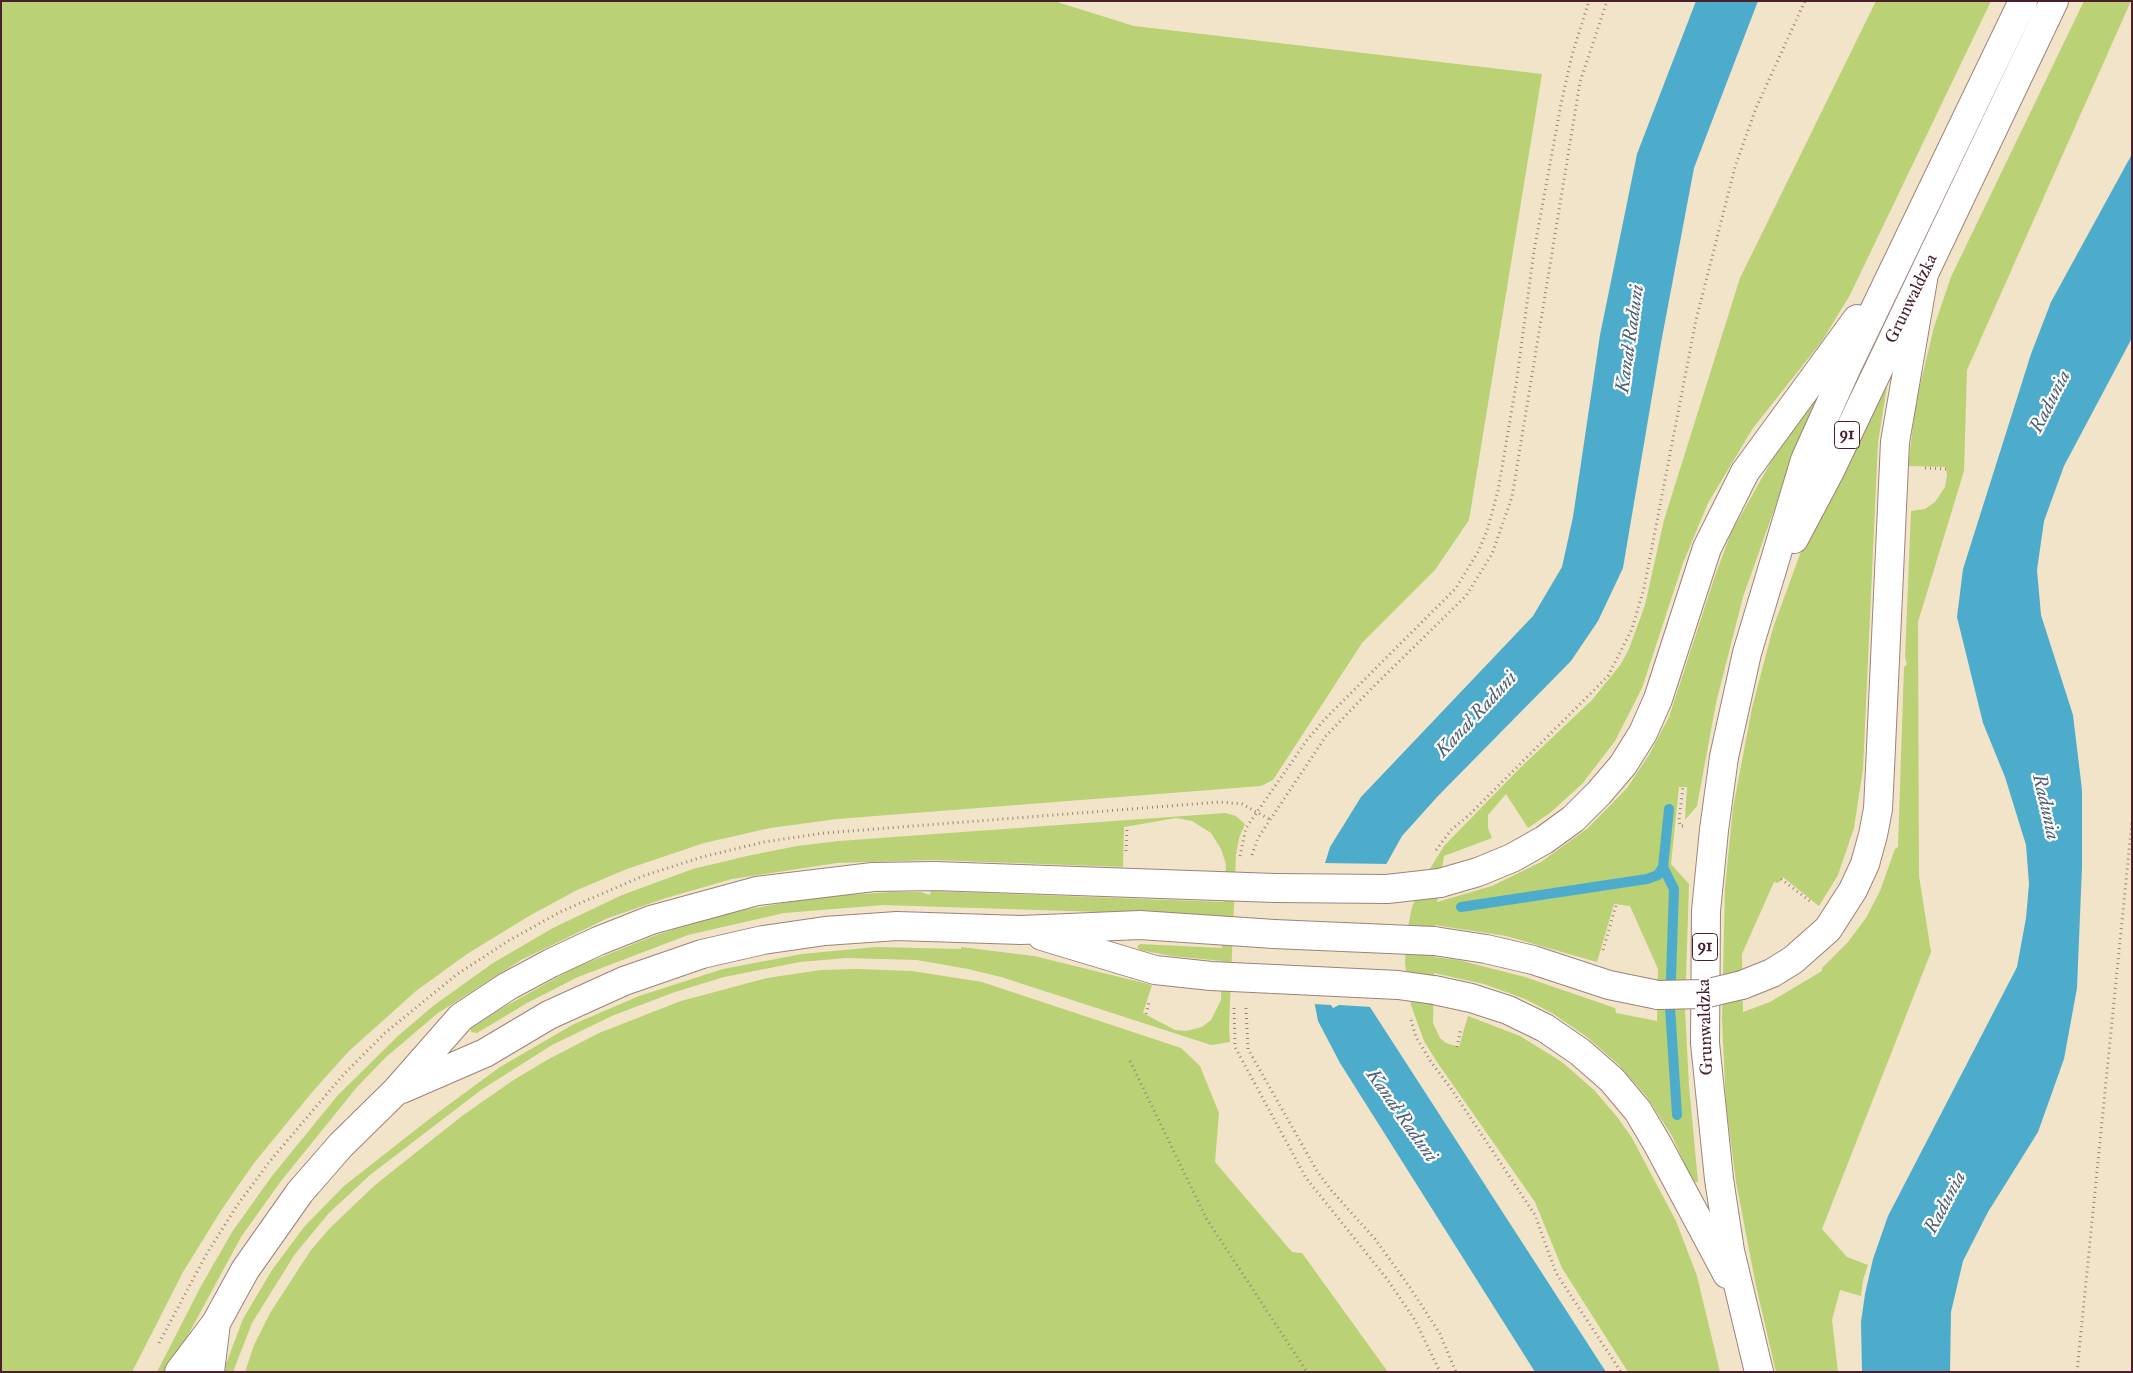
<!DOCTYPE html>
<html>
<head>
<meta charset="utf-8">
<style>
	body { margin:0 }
	#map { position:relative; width:2133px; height:1373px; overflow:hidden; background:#f1e4c8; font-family:"IM FELL Great Primer",serif }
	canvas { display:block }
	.frame { position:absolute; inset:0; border:2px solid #4a1f2b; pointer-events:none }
</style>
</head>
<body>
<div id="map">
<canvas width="2133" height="1373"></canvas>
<div class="frame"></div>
</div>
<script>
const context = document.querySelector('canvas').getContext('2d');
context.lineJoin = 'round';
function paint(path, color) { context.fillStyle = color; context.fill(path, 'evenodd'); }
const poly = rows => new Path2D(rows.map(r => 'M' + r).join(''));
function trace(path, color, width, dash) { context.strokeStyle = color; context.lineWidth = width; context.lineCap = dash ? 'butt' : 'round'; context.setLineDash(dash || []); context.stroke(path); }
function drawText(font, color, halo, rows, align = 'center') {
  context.font = font + ' "IM FELL Great Primer",serif'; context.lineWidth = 4.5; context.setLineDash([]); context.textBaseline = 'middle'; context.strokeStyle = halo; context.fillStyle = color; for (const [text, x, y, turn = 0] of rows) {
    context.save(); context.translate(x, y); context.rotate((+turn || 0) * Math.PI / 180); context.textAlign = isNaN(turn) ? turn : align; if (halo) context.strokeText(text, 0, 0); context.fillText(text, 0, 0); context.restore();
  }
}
paint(poly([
	[1,1,1054,1,1134,26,1542,74,1469,520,1435,570,1362,643,1273,780,1261,786,837,819,770,828,704,843,627,869,577,890,529,916,467,954,416,991,349,1051,314,1090,254,1163,222,1209,183,1272,132,1372,1,1372],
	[1876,1,1991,1,1850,295,1822,341,1753,428,1708,503,1683,563,1642,688,1615,741,1582,784,1550,813,1528,828,1506,794,1488,815,1488,828,1492,838,1444,856,1437,902,1492,886,1541,862,1588,828,1627,788,1649,755,1669,717,1715,576,1731,533,1772,460,1811,404,1816,404,1779,496,1743,597,1716,703,1697,806,1685,820,1687,787,1679,787,1671,864,1689,884,1685,1010,1689,1086,1698,1182,1693,1182,1672,1136,1647,1097,1619,1065,1587,1037,1552,1013,1525,999,1484,984,1434,973,1433,1023,1440,1038,1446,1043,1459,1047,1468,1016,1520,1036,1562,1062,1594,1090,1618,1118,1632,1138,1676,1221,1697,1276,1720,1372,1628,1372,1562,1268,1535,1202,1437,1062,1424,1041,1411,1005,1405,964,1406,937,1412,907,1423,880,1444,846,1519,769,1592,700,1621,664,1629,649,1645,605,1664,520,1740,278],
	[1614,904,1630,906,1658,969,1657,1021,1616,1013,1615,1008,1525,977,1458,960,1434,957,1435,925,1506,936,1597,962],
	[2084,1,2131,1,1967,370,1964,471,1918,622,1919,876,1931,952,1822,1229,1847,1257,1868,1265,1863,1280,1861,1296,1840,1290,1832,1320,1838,1372,1776,1372,1756,1286,1736,1182,1726,1105,1722,1019,1725,887,1733,808,1752,708,1773,628,1803,546,1888,380,1878,442,1863,769,1854,828,1838,875,1819,906,1783,877,1778,883,1774,882,1742,954,1743,1012,1770,1002,1822,971,1822,968,1848,942,1866,918,1880,891,1895,849,1898,847,1904,667,1907,664,1905,658,1911,511,1925,509,1935,502,1945,487,1947,475,1946,467,1908,466,1916,402,1934,327,1951,277],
	[1225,813,1236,816,1245,824,1239,838,1236,855,1229,1028,1230,1042,1211,1045,1001,977,968,969,917,960,846,958,800,962,724,977,675,992,614,1015,552,1045,481,1090,370,1175,329,1213,295,1254,252,1323,233,1372,223,1372,243,1319,272,1270,304,1227,344,1186,432,1117,500,1067,574,1024,639,996,723,969,802,954,876,947,961,949,961,947,1034,956,1152,985,1143,1013,1175,1030,1186,1031,1202,1027,1211,1020,1221,1000,1222,961,1172,956,1140,950,1137,947,1140,944,1222,948,1223,916,884,905,784,913,688,935,578,977,527,1003,477,1033,471,1032,471,1028,497,1011,574,968,656,935,728,913,816,897,891,892,921,892,930,895,931,891,1224,902,1226,864,1221,849,1211,833,1192,821,1176,818,1124,827,1123,867,933,860,837,863,732,879,666,898,608,918,521,960,438,1013,385,1058,357,1087,281,1181,241,1237,168,1372,157,1372,200,1288,232,1232,272,1176,338,1095,398,1036,433,1006,493,963,553,928,622,895,693,869,747,856,797,846,839,841],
	[857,969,912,971,982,982,1181,1048,1200,1066,1219,1113,1215,1162,1292,1252,1302,1253,1388,1372,245,1372,254,1345,270,1313,311,1250,330,1228,375,1185,462,1116,512,1081,547,1060,599,1033,681,1001,767,978,821,970]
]), '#bad175');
paint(poly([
	[1696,1,1758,1,1694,168,1661,343,1623,568,1598,621,1571,661,1438,796,1402,836,1378,879,1367,910,1362,970,1368,1004,1606,1372,1535,1372,1340,1063,1318,1021,1310,979,1316,892,1330,847,1361,797,1533,616,1562,567,1573,517,1600,335,1637,154],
	[2132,154,2132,338,2064,466,2044,521,2037,570,2041,615,2073,715,2082,790,2082,867,2077,988,2064,1059,2038,1132,1988,1212,1963,1261,1951,1312,1950,1372,1862,1372,1861,1322,1865,1294,1873,1259,1888,1216,2017,967,2026,918,2029,884,2026,845,2005,777,1983,723,1957,617,1963,569,2031,354,2051,302]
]), '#4daccc');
paint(poly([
	[1322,863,1390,864,1381,880,1369,910,1365,970,1372,1007,1339,1005,1333,1008,1331,1005,1312,1004,1308,979,1308,934,1313,892]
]), '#f1e4c8');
trace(poly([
	[1669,809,1663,867,1674,889,1670,1007,1677,1115],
	[1461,907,1647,879,1658,875,1663,867]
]), '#4daccc', 10);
const major = poly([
	[1794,539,1830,471,2054,1],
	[1440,883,1478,872,1512,858,1544,840,1573,819,1599,793,1623,765,1643,733,1658,699,1707,548,1745,472,1857,319],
	[1042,936,1155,970,1211,976,1274,979],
	[1434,941,1486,949,1533,960,1609,985,1658,995],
	[1742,985,1772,973,1793,960,1828,929,1853,890,1865,864,1873,835,1878,809,1880,769,1895,442,1924,274],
	[1434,990,1471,998,1508,1010,1545,1028,1580,1052,1612,1080,1638,1111,1658,1145,1727,1274],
	[402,1089,485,1053,549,1015,624,981,702,954,763,940,825,931,897,926,1021,930,1140,925,1274,934],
	[179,1372,216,1323,245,1270,300,1192,341,1145,396,1091,461,1017,508,986,551,963,598,941,651,920,757,891,873,877,935,876,1275,888],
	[210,1372,216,1323],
	[1759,1372,1730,1251,1719,1179,1705,1043,1706,911,1714,830,1724,757,1747,653,1805,460,1847,367,2023,1]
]);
trace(major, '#9e827a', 30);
trace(poly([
	[1925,468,1947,469],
	[1683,826,1680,826,1679,820,1683,787],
	[1436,850,1451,830,1468,816,1608,676,1632,629,1644,588,1696,320,1735,167,1756,108,1805,1],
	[1126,851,1127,827],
	[1252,855,1258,838,1326,736,1374,686,1466,596,1492,554,1512,497,1580,82,1607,1],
	[1240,856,1246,828,1307,740,1325,719,1456,588,1478,552,1487,531,1498,491,1516,385,1534,251,1561,104,1572,55,1589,1],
	[1781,879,1810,901],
	[1603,950,1616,905],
	[1234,1008,1235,1047,1306,1178,1387,1279,1415,1320,1440,1372],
	[1246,1008,1248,1049,1317,1171,1331,1190,1375,1239,1411,1289,1440,1334,1456,1372],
	[1146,1014,1149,1002],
	[1411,1020,1416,1037,1431,1062,1452,1090,1535,1215,1556,1273,1621,1372],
	[1457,1047,1461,1028],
	[1130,1061,1206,1218,1307,1372],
	[159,1343,206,1255,236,1207,270,1161,343,1075,385,1033,456,975,508,941,562,911,643,876,702,857,764,842,824,833,1220,802,1242,804,1271,820],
	[2077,1372,2132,821]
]), '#9e827a', 3, [1, 4]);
trace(major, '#fff', 28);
const majorBridge = poly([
	[1275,888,1387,889,1440,883],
	[1274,934,1434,941],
	[1274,979,1398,985,1434,990],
	[1658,995,1704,994,1742,985]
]);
trace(majorBridge, '#9e827a', 30, []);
trace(majorBridge, '#fff', 28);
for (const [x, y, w] of [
	[1847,435,25],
	[1705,947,25]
]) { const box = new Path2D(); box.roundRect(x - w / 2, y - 13.5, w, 27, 4); context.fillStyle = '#fff'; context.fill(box); trace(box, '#4a1f2b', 1); }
drawText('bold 16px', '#4a1f2b', null, [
	["91",1847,435],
	["91",1705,947]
]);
drawText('18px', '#4a1f2b', '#fff', [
	["Grunwaldzka",1912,299,-64],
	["Grunwaldzka",1706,1027,-92]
]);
drawText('italic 19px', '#4b5e73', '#fff', [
	["Kanał Raduni",1631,339,-82],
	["Radunia",2051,402,-63],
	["Kanał Raduni",1477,715,-47],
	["Radunia",2045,807,77],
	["Kanał Raduni",1401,1116,55],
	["Radunia",1946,1203,-62]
]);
</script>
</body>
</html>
